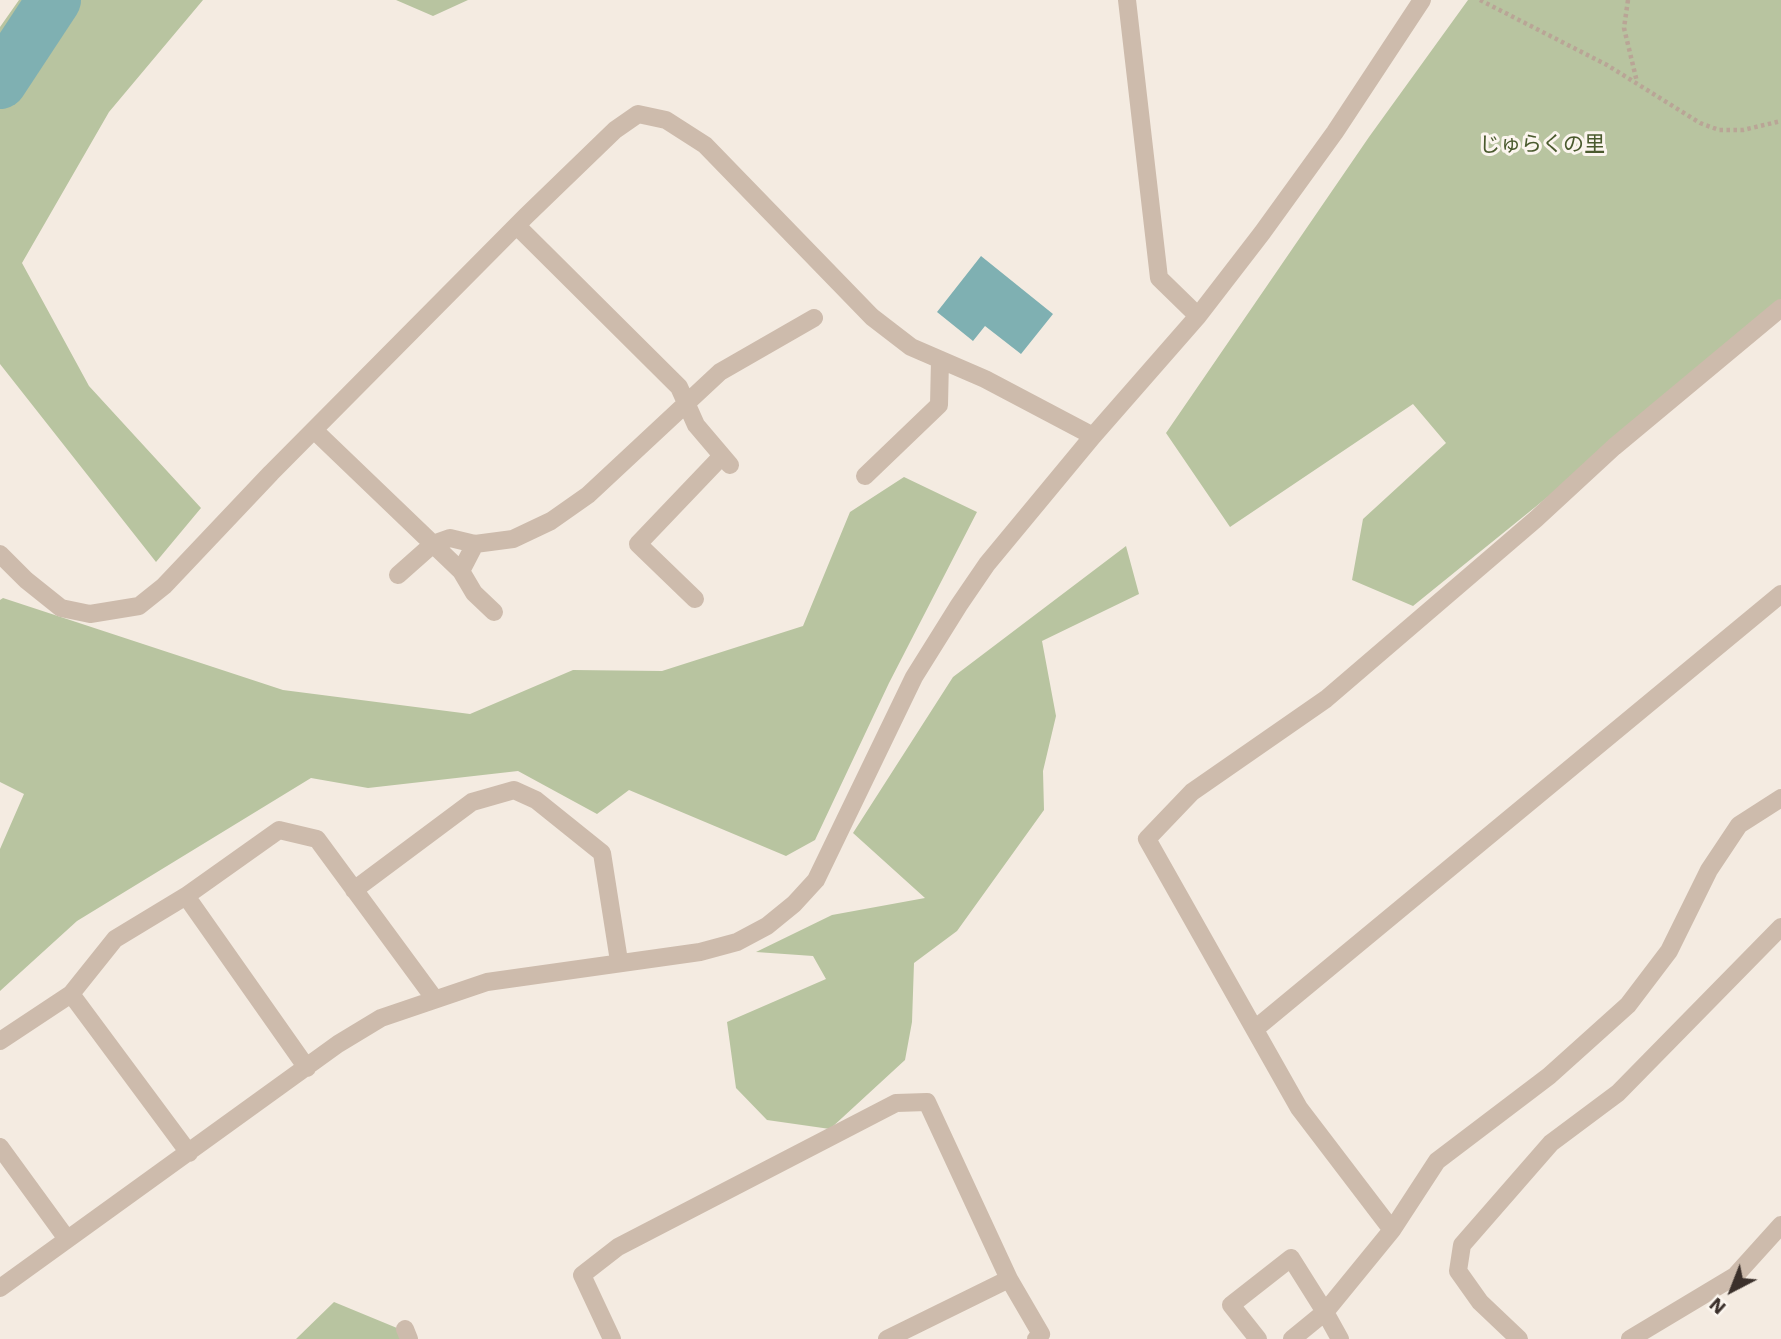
<!DOCTYPE html>
<html>
<head>
<meta charset="utf-8">
<style>
	body { margin:0 }
	#map { position:relative; width:1781px; height:1339px; overflow:hidden; background:#f4ebe1; font-family:"Work Sans",sans-serif }
	canvas { display:block }
	.north { position:absolute; left:1697px; top:1255px; width:70px; height:70px; -webkit-text-stroke:5px #fbf5ee; paint-order:stroke; rotate:222deg; font-size:19px; font-weight:700; line-height:28px; text-align:center; color:#3b302b }
	.north::after { content:''; display:block; margin:auto; width:24px; height:32px; background:#3b302b; clip-path:polygon(50% 0,100% 100%,50% 72%,0 100%) }
</style>
</head>
<body>
<div id="map">
<canvas width="1781" height="1339"></canvas>
<div class="north">N</div>
</div>
<script>
const context = document.querySelector('canvas').getContext('2d');
context.lineJoin = 'round';
function paint(path, color) { context.fillStyle = color; context.fill(path, 'evenodd'); }
const poly = rows => new Path2D(rows.map(r => 'M' + r).join(''));
function trace(path, color, width, dash) { context.strokeStyle = color; context.lineWidth = width; context.lineCap = dash ? 'butt' : 'round'; context.setLineDash(dash || []); context.stroke(path); }
function drawText(font, color, halo, rows, align = 'center') {
  context.font = font + ' "Work Sans","Noto Sans JP",sans-serif'; context.lineWidth = 6; context.setLineDash([]); context.textBaseline = 'middle'; context.strokeStyle = halo; context.fillStyle = color; for (const [text, x, y, turn = 0] of rows) {
    context.save(); context.translate(x, y); context.rotate((+turn || 0) * Math.PI / 180); context.textAlign = isNaN(turn) ? turn : align; if (halo) context.strokeText(text, 0, 0); context.fillText(text, 0, 0); context.restore();
  }
}
paint(poly([
	[19,0,203,0,109,112,22,263,89,386,201,508,156,562,0,364,0,27],
	[396,0,468,0,433,16],
	[1468,0,1781,0,1781,308,1413,606,1352,580,1363,519,1446,443,1413,404,1230,527,1166,433,1369,137],
	[904,477,977,512,889,683,815,840,786,856,629,790,597,814,518,771,368,788,311,778,77,921,0,991,0,849,24,794,0,782,0,600,3,598,283,690,470,714,573,670,662,671,803,626,850,512],
	[1126,546,1139,594,1042,641,1056,716,1043,771,1044,810,957,931,914,963,912,1022,905,1060,830,1129,767,1120,736,1088,727,1022,826,979,813,956,756,952,832,915,925,898,853,833,953,677],
	[334,1302,397,1328,402,1339,296,1339]
]), '#b8c4a0');
paint(poly([
	[981,256,1053,314,1021,354,985,326,973,341,937,312]
]), '#7fb0b2');
trace(poly([
	[0,82,54,0]
]), '#7fb0b2', 54);
trace(poly([
	[1480,0,1607,65,1700,123,1719,130,1743,130,1781,121],
	[1628,0,1624,28,1637,82]
]), '#b9a596', 4.5, [3.5, 3.5]);
trace(poly([
	[1127,0,1159,278,1198,316],
	[517,226,679,387,696,425,730,465],
	[314,430,461,571,474,593,494,612],
	[865,476,939,405,940,360],
	[0,554,26,580,61,608,90,614,139,606,164,586,271,473,526,216,615,130,638,114,666,120,705,145,872,317,911,347,985,379,1093,436],
	[461,571,475,544,513,539,551,521,588,495,720,372,814,318],
	[398,575,433,544,450,538,475,544],
	[695,599,638,544,722,456],
	[354,890,472,802,514,790,536,800,602,853,619,961],
	[186,896,307,1068],
	[71,994,189,1153],
	[1255,1029,1781,594],
	[0,1041,71,994,115,939,186,896,279,830,317,839,434,998],
	[0,1147,67,1239],
	[1392,1230,1437,1161,1549,1076,1628,1005,1669,951,1709,870,1739,825,1781,798],
	[0,1288,338,1044,381,1018,487,982,700,952,737,942,767,926,794,904,816,880,914,677,959,605,987,564,1093,436,1198,316,1262,233,1335,132,1422,0],
	[405,1329,409,1339],
	[612,1339,582,1275,618,1247,896,1103,927,1102,1009,1279,1041,1334,1036,1339],
	[887,1339,1009,1279],
	[1258,1339,1231,1305,1291,1258,1325,1312,1392,1230,1299,1108,1147,839,1192,792,1326,699,1536,519,1614,447,1781,308],
	[1292,1339,1325,1312,1340,1339],
	[1519,1339,1480,1302,1458,1271,1462,1245,1551,1143,1618,1093,1781,927],
	[1630,1339,1735,1276,1781,1225]
]), '#cdbbac', 18);
drawText('21px', '#4a5a2e', '#fbf5ee', [
	["じゅらくの里",1542,145]
]);
</script>
</body>
</html>
